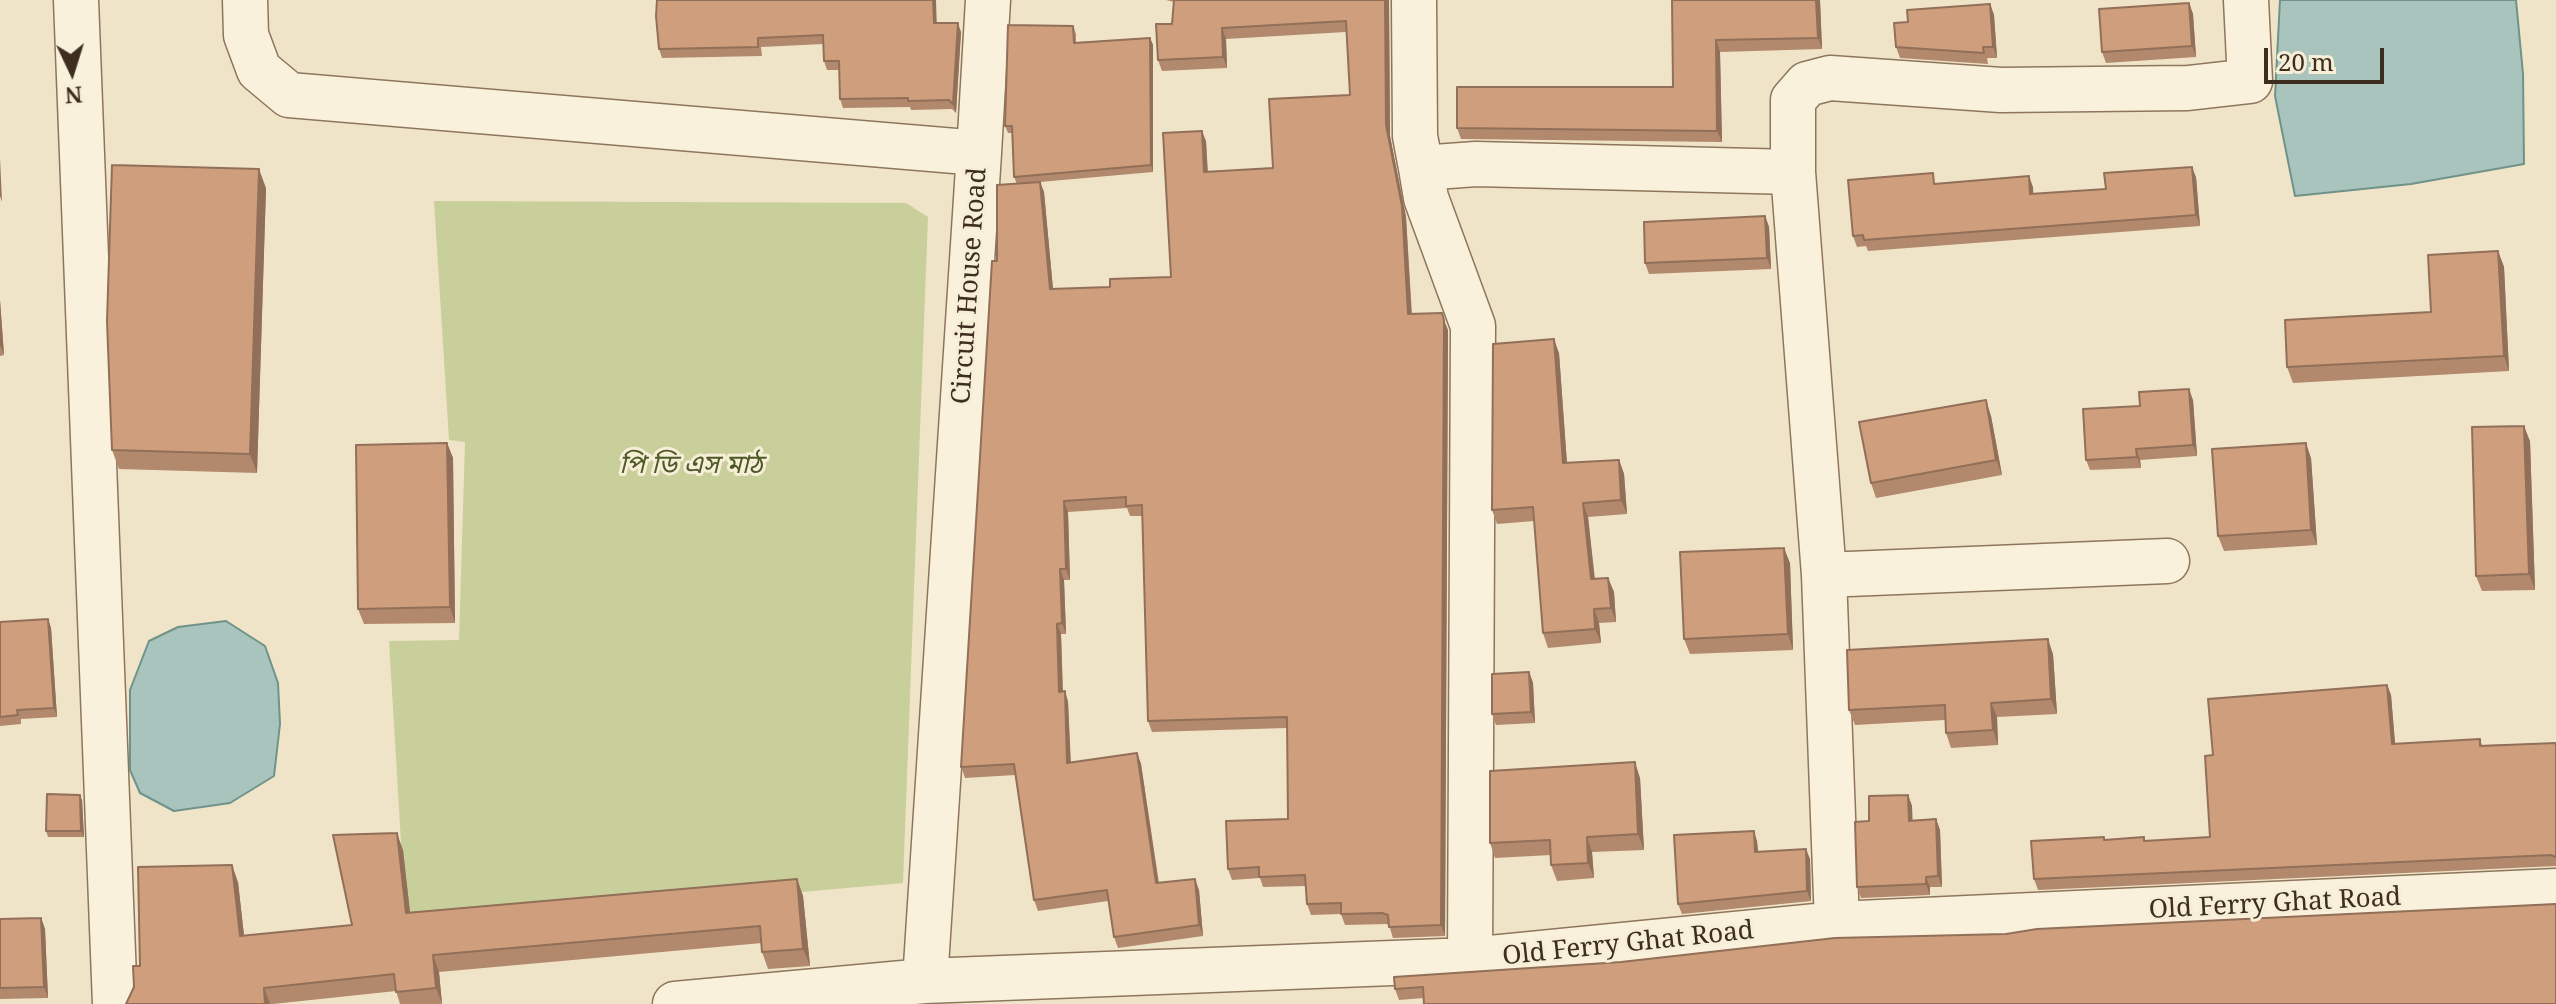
<!DOCTYPE html>
<html>
<head>
<meta charset="utf-8">
<style>
	body { margin:0 }
	#map { position:relative; width:2556px; height:1004px; overflow:hidden; background:#f0e4c8; font-family:"Noto Serif",serif }
	canvas { display:block }
	.north { position:absolute; left:32px; top:32px; width:80px; height:80px; -webkit-text-stroke:6px #f7eed8; paint-order:stroke; rotate:176deg; font-size:22px; font-weight:700; line-height:32px; text-align:center; color:#3d2e20 }
	.north::after { content:''; display:block; margin:auto; width:28px; height:36px; background:#3d2e20; clip-path:polygon(50% 0,100% 100%,50% 72%,0 100%) }
	.scale { position:absolute; left:2264px; top:48px; width:120px; height:36px; box-sizing:border-box; border:4px solid #3d2e20; border-top:0; padding-left:10px; font-size:24px; line-height:28px; white-space:nowrap; color:#3d2e20; -webkit-text-stroke:6px #f7eed8; paint-order:stroke }
</style>
</head>
<body>
<div id="map">
<canvas width="2556" height="1004"></canvas>
<div class="north">N</div>
<div class="scale">20 m</div>
</div>
<script>
const context = document.querySelector('canvas').getContext('2d');
context.lineJoin = 'round';
function paint(path, color) { context.fillStyle = color; context.fill(path, 'evenodd'); }
const poly = rows => new Path2D(rows.map(r => 'M' + r).join(''));
function trace(path, color, width, dash) { context.strokeStyle = color; context.lineWidth = width; context.lineCap = dash ? 'butt' : 'round'; context.setLineDash(dash || []); context.stroke(path); }
function drawText(font, color, halo, rows, align = 'center') {
  context.font = font + ' "Noto Serif","Noto Sans Bengali",serif'; context.lineWidth = 6; context.setLineDash([]); context.textBaseline = 'middle'; context.strokeStyle = halo; context.fillStyle = color; for (const [text, x, y, turn = 0] of rows) {
    context.save(); context.translate(x, y); context.rotate((+turn || 0) * Math.PI / 180); context.textAlign = isNaN(turn) ? turn : align; if (halo) context.strokeText(text, 0, 0); context.fillText(text, 0, 0); context.restore();
  }
}
paint(poly([
	[434,201,906,203,928,217,903,883,406,927,389,641,459,640,465,442,449,440]
]), '#c9cf9b');
const water = poly([
	[2280,0,2516,0,2523,74,2524,164,2411,184,2295,196,2275,96,2280,0],
	[226,621,265,646,278,683,280,724,274,776,230,803,174,811,140,793,130,770,130,690,149,641,178,627,226,621]
]);
paint(water, '#a9c4bc');
trace(water, '#6f938a', 2);
const minor = poly([
	[76,0,115,1004],
	[245,0,246,35,259,70,289,95,979,153,925,981],
	[1414,0,1415,136,1421,168,1426,198,1473,326,1470,960],
	[979,153,988,0],
	[1421,168,1476,164,1793,172],
	[1824,575,2167,561],
	[1837,924,1824,575,1793,172,1793,100,1807,84,1830,78,2001,90,2188,88,2250,81,2246,0],
	[675,1004,925,981,1470,960,1837,924,2556,891]
]);
trace(minor, '#8d765c', 47);
trace(minor, '#faf1dc', 44);
paint(poly([
	[657,0,937,23,961,32,956,113,952,109,911,110,910,107,843,108,840,99,839,70,827,70,824,61,823,44,761,47,762,56,662,58,659,49],
	[1166,0,1389,0,1390,136,1406,217,1412,314,1448,330,1445,936,1393,938,1389,925,1386,924,1345,925,1341,914,1311,915,1307,904,1306,886,1263,887,1260,878,1232,880,1228,869,1288,819,1287,728,1152,732,1148,721,1142,516,1130,516,1127,508,1068,512,1070,580,1064,580,1066,634,1061,634,1063,692,1065,691,1068,702,1071,763,1137,753,1141,764,1159,883,1199,890,1203,936,1118,948,1114,937,1108,901,1038,911,1034,900,1015,775,965,778,961,767,997,261,1017,184,1014,177,1012,133,1008,133,1005,126,1073,26,1076,34,1076,43,1150,38,1153,45,1153,172,1040,182,1044,192,1053,289,1110,287,1171,277,1206,141,1208,172,1273,168,1350,95,1346,32,1226,39,1227,68,1162,71,1158,60,1172,24,1174,2],
	[1672,0,1820,0,1822,49,1720,52,1722,142,1461,139,1457,128,1673,87],
	[2189,3,2193,14,2196,57,2106,63,2102,52],
	[1990,4,1994,15,1997,58,1987,58,1988,64,1900,58,1896,47,1908,22],
	[2196,177,2200,226,1868,251,1866,246,1857,247,1853,236,1937,183,2033,187,2033,194,2106,189],
	[266,188,257,473,119,469,112,450],
	[1765,216,1769,227,1771,269,1649,274,1645,263],
	[2498,251,2504,267,2509,371,2293,383,2287,367,2431,312],
	[0,300,4,355,0,356],
	[1559,353,1567,463,1619,460,1624,474,1627,514,1588,517,1595,579,1608,578,1614,592,1616,622,1599,623,1601,643,1548,648,1543,633,1534,521,1497,524,1492,510],
	[2193,400,2197,456,2140,460,2141,468,2090,470,2086,460,2140,406],
	[1991,416,2002,475,1876,498,1871,483],
	[2530,441,2535,590,2482,591,2476,576],
	[447,443,453,458,455,623,364,624,358,609],
	[2311,458,2317,545,2224,551,2218,536],
	[1790,563,1793,650,1690,654,1684,639],
	[48,619,51,628,57,717,21,719,21,724,0,726,0,622],
	[2053,654,2057,714,1997,717,1998,745,1951,748,1946,733,1945,720,1855,725,1849,710],
	[1529,672,1533,683,1535,723,1496,725,1492,714],
	[2387,685,2391,695,2395,744,2480,739,2482,745,2556,743,2556,866,2038,890,2034,879,2104,837,2105,840,2144,837,2145,841,2210,837,2213,755],
	[1640,778,1644,850,1592,852,1594,878,1557,881,1551,865,1551,855,1495,858,1490,843],
	[1908,795,1912,806,1912,820,1936,819,1940,830,1942,887,1930,887,1930,895,1861,898,1857,887,1869,821],
	[82,800,84,837,48,837,46,831],
	[1757,841,1758,851,1810,859,1811,901,1682,914,1678,904],
	[403,850,410,913,797,879,803,896,810,966,768,969,762,952,762,943,439,972,442,1004,400,1004,396,991,273,1004,126,1004,134,987,140,966,238,882,244,936,352,925],
	[41,918,45,929,48,998,0,999,0,919],
	[1394,977,2556,1004,1424,998,1399,1000,1395,989]
]), '#b2896c');
paint(poly([
	[933,0,936,0,937,32,934,23],
	[1385,0,1389,0,1390,136,1406,217,1412,325,1408,314,1386,125],
	[1816,0,1820,0,1822,49,1818,38],
	[2189,3,2193,14,2196,57,2192,46],
	[1990,4,1994,15,1997,58,1993,47],
	[958,23,961,32,956,113,953,104],
	[1222,28,1226,39,1227,68,1223,57],
	[1150,38,1153,45,1153,172,1151,165],
	[1716,40,1720,52,1722,142,1717,131],
	[1202,131,1206,141,1208,183,1204,172],
	[0,158,2,202,0,196],
	[2192,167,2196,177,2200,226,2196,215],
	[259,169,266,188,257,473,250,454],
	[2029,176,2033,187,2034,205,2030,194],
	[1040,182,1044,192,1054,300,1050,289],
	[1765,216,1769,227,1771,269,1767,258],
	[2498,251,2504,267,2509,371,2504,356],
	[0,300,4,355,0,345],
	[1444,320,1448,330,1445,936,1441,925],
	[1554,339,1559,353,1568,478,1563,463],
	[2189,389,2193,400,2197,456,2193,445],
	[1986,400,1991,416,2002,475,1996,460],
	[2524,426,2530,441,2535,590,2529,574],
	[447,443,453,458,455,623,450,607],
	[2306,443,2311,458,2317,545,2311,530],
	[2136,449,2140,460,2141,468,2137,457],
	[1619,460,1624,474,1627,514,1621,500],
	[1064,501,1068,512,1070,580,1066,569],
	[1583,503,1588,517,1596,593,1591,579],
	[1784,548,1790,563,1793,650,1788,634],
	[1060,569,1064,580,1066,634,1062,623],
	[1608,578,1614,592,1616,622,1611,608],
	[1594,609,1599,623,1601,643,1595,629],
	[48,619,51,628,57,717,54,708],
	[1057,624,1061,634,1063,702,1059,692],
	[2048,639,2053,654,2057,714,2051,699],
	[1529,672,1533,683,1535,723,1531,712],
	[2387,685,2391,695,2396,754,2392,744],
	[1065,691,1068,702,1071,774,1067,763],
	[1991,703,1997,717,1998,745,1993,730],
	[1137,753,1141,764,1160,894,1156,883],
	[1635,762,1640,778,1644,850,1638,834],
	[80,795,82,800,84,837,81,831],
	[1908,795,1912,806,1913,831,1909,821],
	[1936,819,1940,830,1942,887,1938,876],
	[1754,831,1757,841,1759,862,1755,852],
	[397,833,403,850,412,930,406,913],
	[1587,837,1592,852,1594,878,1588,863],
	[1806,849,1810,859,1811,901,1807,891],
	[232,865,238,882,246,953,240,936],
	[1926,877,1930,887,1930,895,1926,884],
	[797,879,803,896,810,966,803,949],
	[1195,879,1199,890,1203,936,1199,925],
	[41,918,45,929,48,998,44,987],
	[433,955,439,972,442,1004,436,988],
	[264,988,270,1004,265,1004]
]), '#916f58');
const building = poly([
	[657,0,933,0,934,23,958,23,953,104,949,100,908,101,908,98,840,99,839,61,824,61,823,35,758,38,758,47,659,49,656,16,657,0],
	[1174,0,1385,0,1386,125,1402,206,1408,314,1442,313,1444,320,1441,925,1389,927,1388,915,1382,913,1341,914,1341,903,1307,904,1305,875,1259,877,1259,867,1228,869,1226,821,1288,819,1287,717,1148,721,1142,505,1126,506,1126,497,1064,501,1066,569,1060,569,1062,623,1057,624,1059,692,1065,691,1067,763,1137,753,1156,883,1195,879,1199,925,1114,937,1107,890,1034,900,1014,764,961,767,992,261,997,261,997,185,1040,182,1050,289,1110,287,1110,279,1171,277,1163,133,1202,131,1204,172,1273,168,1269,99,1350,95,1346,21,1222,28,1223,57,1158,60,1156,24,1172,24,1174,0],
	[1672,0,1816,0,1818,38,1716,40,1717,131,1457,128,1457,87,1673,87,1672,0],
	[2189,3,2192,46,2102,52,2099,9,2189,3],
	[1990,4,1993,47,1983,47,1984,53,1896,47,1894,23,1908,22,1907,10,1990,4],
	[1008,25,1073,26,1074,43,1150,38,1151,165,1014,177,1012,126,1005,126,1008,25],
	[112,165,259,169,250,454,112,450,107,321,112,165],
	[2192,167,2196,215,1864,240,1863,235,1853,236,1848,180,1933,173,1934,184,2029,176,2030,194,2106,189,2104,173,2192,167],
	[1765,216,1767,258,1645,263,1644,222,1765,216],
	[2498,251,2504,356,2287,367,2285,320,2431,312,2428,255,2498,251],
	[1554,339,1563,463,1619,460,1621,500,1583,503,1591,579,1608,578,1611,608,1594,609,1595,629,1543,633,1533,507,1492,510,1493,344,1554,339],
	[2189,389,2193,445,2136,449,2137,457,2086,460,2083,409,2140,406,2139,392,2189,389],
	[1986,400,1996,460,1871,483,1859,422,1986,400],
	[2524,426,2529,574,2476,576,2472,427,2524,426],
	[447,443,450,607,358,609,356,445,447,443],
	[2306,443,2311,530,2218,536,2212,449,2306,443],
	[1784,548,1788,634,1684,639,1680,552,1784,548],
	[48,619,54,708,17,710,18,715,0,717,0,622,48,619],
	[2048,639,2051,699,1991,703,1993,730,1946,733,1945,705,1849,710,1847,650,2048,639],
	[1529,672,1531,712,1492,714,1492,674,1529,672],
	[2387,685,2392,744,2480,739,2480,746,2556,743,2556,857,2551,855,2034,879,2031,841,2104,837,2104,840,2144,837,2144,841,2210,837,2205,756,2213,755,2208,699,2387,685],
	[1635,762,1638,834,1587,837,1588,863,1551,865,1550,840,1490,843,1490,771,1635,762],
	[47,794,80,795,81,831,46,831,47,794],
	[1908,795,1909,821,1936,819,1938,876,1926,877,1926,884,1857,887,1855,822,1869,821,1869,796,1908,795],
	[1754,831,1755,852,1806,849,1807,891,1678,904,1674,835,1754,831],
	[397,833,406,913,797,879,803,949,762,952,760,926,433,955,436,988,396,992,394,974,264,988,265,1004,126,1004,134,987,133,966,140,966,138,867,232,865,240,936,352,925,333,835,397,833],
	[2556,904,2556,1004,1424,1004,1423,987,1395,989,1394,977,1621,962,1835,938,2006,934,2037,929,2556,904],
	[41,918,44,987,0,988,0,919,41,918]
]);
paint(building, '#cf9f7d');
trace(building, '#916f58', 2);
drawText('26px', '#3d2e20', '#f7eed8', [
	["Circuit House Road",970,286,-86],
	["Old Ferry Ghat Road",2275,904,-3],
	["Old Ferry Ghat Road",1628,944,-6]
]);
drawText('italic 26px', '#4d5a26', '#f7eed8', [
	["পি ডি এস মাঠ",691,466]
]);
</script>
</body>
</html>
